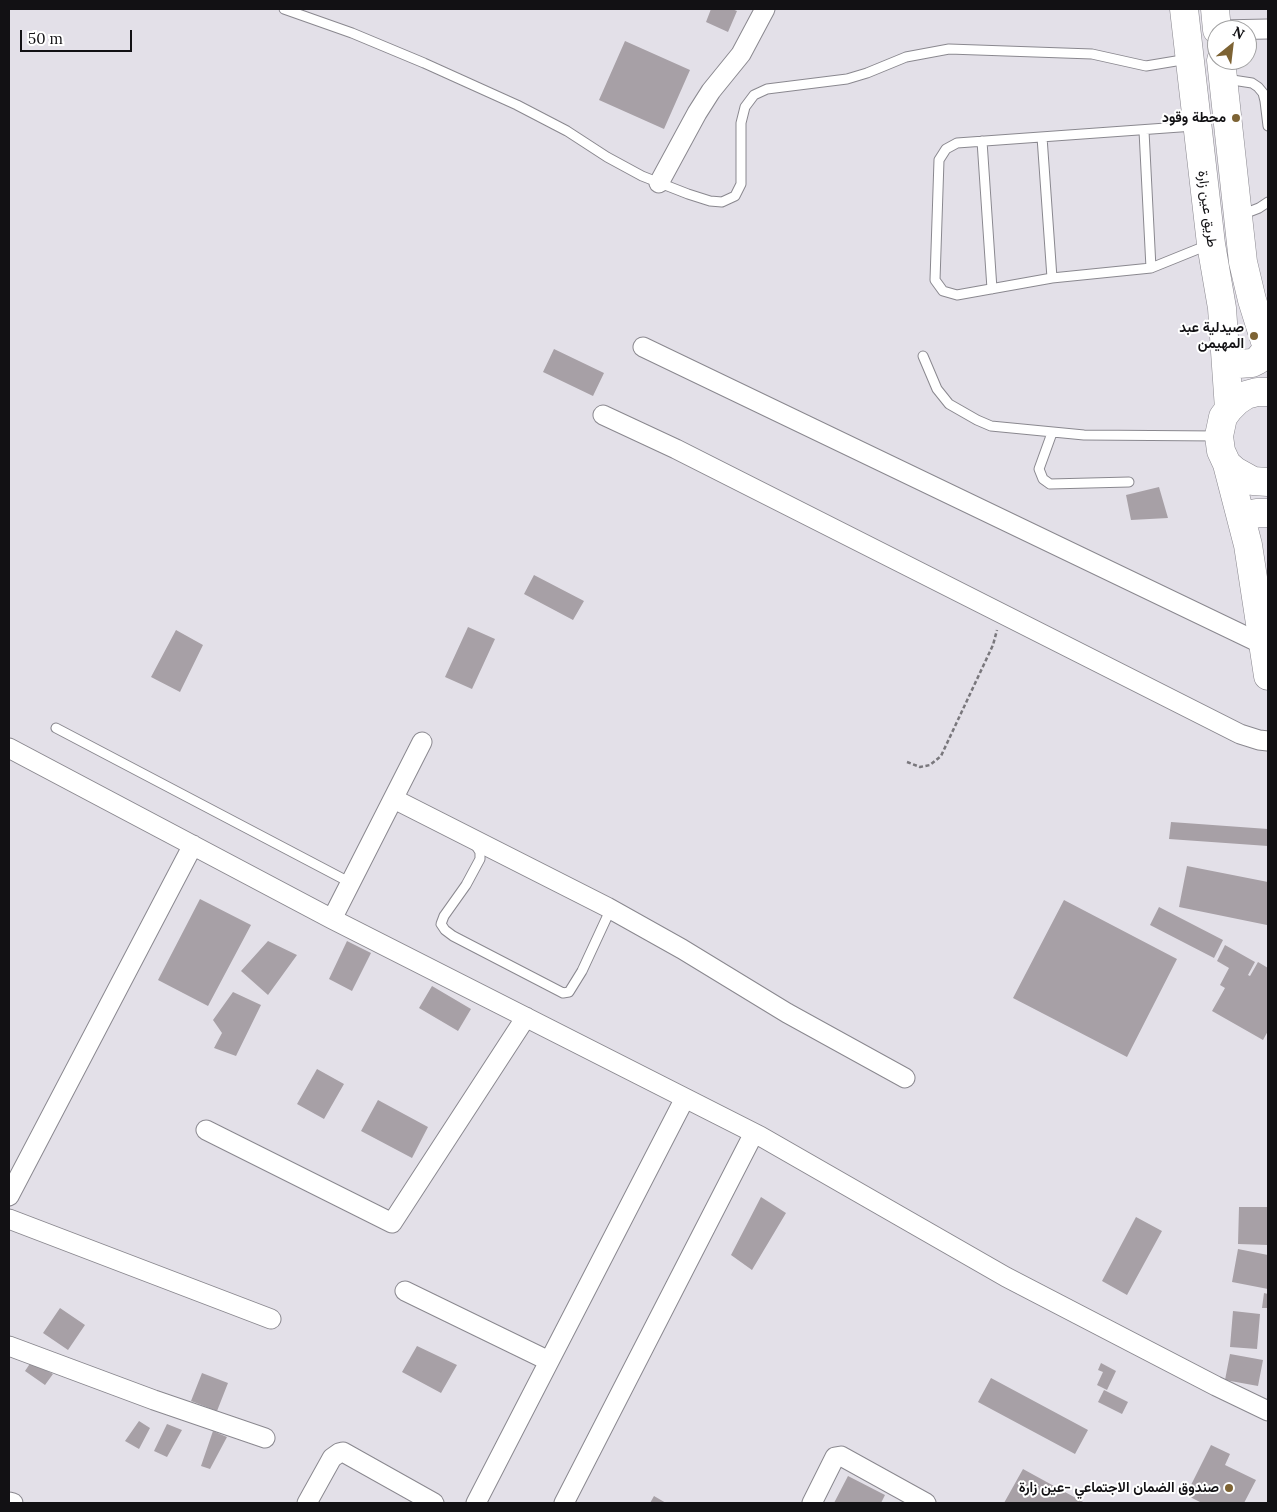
<!DOCTYPE html>
<html>
<head>
<meta charset="utf-8">
<style>
	body { margin:0 }
	#map { position:relative; width:1277px; height:1512px; overflow:hidden; background:#e3e0e8; font-family:Lora,serif }
	canvas { display:block }
	.frame { position:absolute; inset:0; border:10px solid #121114; pointer-events:none }
	.north { position:absolute; left:1207px; top:20px; width:50px; height:50px; box-sizing:border-box; background:#fff; border:1px solid #a0a0a1; border-radius:50%; rotate:29deg; font-size:14px; font-weight:700; line-height:20px; text-align:center; color:#121114 }
	.north::after { content:''; display:block; margin:auto; width:18px; height:22px; background:#7d6334; clip-path:polygon(50% 0,100% 100%,50% 72%,0 100%) }
	.scale { position:absolute; left:20px; top:30px; width:112px; height:22px; box-sizing:border-box; border:2px solid #121114; border-top:0; padding-left:6px; font-size:15px; line-height:18px; white-space:nowrap; color:#121114; -webkit-text-stroke:4px #fff; paint-order:stroke }
</style>
</head>
<body>
<div id="map">
<canvas width="1277" height="1512"></canvas>
<div class="frame"></div>
<div class="north">N</div>
<div class="scale">50 m</div>
</div>
<script>
const context = document.querySelector('canvas').getContext('2d');
context.lineJoin = 'round';
function paint(path, color) { context.fillStyle = color; context.fill(path, 'evenodd'); }
const poly = rows => new Path2D(rows.map(r => 'M' + r).join(''));
function trace(path, color, width, dash) { context.strokeStyle = color; context.lineWidth = width; context.lineCap = dash ? 'butt' : 'round'; context.setLineDash(dash || []); context.stroke(path); }
function drawText(font, color, halo, rows, align = 'center') {
  context.font = font + ' Lora,Vazirmatn,serif'; context.lineWidth = 4; context.setLineDash([]); context.textBaseline = 'middle'; context.strokeStyle = halo; context.fillStyle = color; for (const [text, x, y, turn = 0] of rows) {
    context.save(); context.translate(x, y); context.rotate((+turn || 0) * Math.PI / 180); context.textAlign = isNaN(turn) ? turn : align; if (halo) context.strokeText(text, 0, 0); context.fillText(text, 0, 0); context.restore();
  }
}
paint(poly([
	[711,9,732,9,737,11,728,32,706,22],
	[625,41,690,70,664,129,599,100],
	[554,349,604,373,593,396,543,372],
	[1159,487,1168,518,1131,520,1126,495],
	[534,575,584,601,573,620,524,594],
	[468,627,495,639,472,689,445,677],
	[176,630,203,645,180,692,151,677],
	[1171,822,1268,829,1268,846,1169,839],
	[1187,866,1268,882,1268,916,1267,925,1179,907],
	[200,899,251,925,208,1006,158,980],
	[1064,900,1177,959,1127,1057,1013,998],
	[1159,907,1223,940,1214,958,1150,925],
	[268,941,297,955,268,995,241,971],
	[347,941,371,953,352,991,329,979],
	[1225,945,1255,962,1248,975,1250,976,1258,962,1268,968,1268,1031,1263,1040,1212,1011,1225,988,1220,985,1229,968,1217,961],
	[432,986,471,1009,458,1031,419,1008],
	[233,992,261,1005,236,1056,214,1048,222,1033,213,1020],
	[317,1069,344,1084,324,1119,297,1104],
	[378,1100,428,1127,412,1158,361,1131],
	[761,1197,786,1213,752,1270,731,1255],
	[1239,1207,1268,1207,1268,1245,1238,1244],
	[1136,1217,1162,1231,1127,1295,1102,1281],
	[1238,1249,1268,1255,1268,1289,1232,1282],
	[1264,1293,1268,1294,1268,1308,1262,1308],
	[60,1308,85,1325,68,1350,43,1333],
	[1233,1311,1260,1314,1257,1349,1230,1347],
	[417,1346,457,1365,441,1393,402,1372],
	[1230,1354,1263,1360,1258,1386,1225,1380],
	[31,1362,53,1374,45,1385,25,1371],
	[1101,1363,1116,1371,1107,1390,1097,1385,1103,1372,1098,1370],
	[202,1373,228,1383,217,1411,191,1401],
	[991,1378,1088,1430,1075,1454,978,1402],
	[1104,1390,1128,1402,1122,1414,1098,1402],
	[139,1421,150,1428,139,1449,125,1441],
	[167,1424,182,1430,167,1457,154,1451],
	[213,1431,227,1437,210,1469,201,1466],
	[1211,1445,1230,1454,1225,1465,1256,1480,1244,1503,1202,1503,1186,1495],
	[1023,1469,1085,1503,1004,1503],
	[848,1476,885,1495,881,1503,834,1503],
	[654,1496,666,1503,650,1503]
]), '#a7a0a6');
const lane = poly([
	[284,9,352,33,424,63,517,105,567,131,607,157,642,176,688,194,710,201,722,202,735,196,741,184,741,123,745,107,754,95,767,89,847,79,867,73,906,57,949,49,1092,54,1146,66,1188,59],
	[1226,79,1252,83,1258,87,1263,93,1265,101,1268,126],
	[1194,126,957,143,946,149,939,160,935,280,943,291,957,295,1052,278,1151,268,1208,245],
	[1144,131,1151,268],
	[1042,137,1052,278],
	[982,141,992,289],
	[1241,215,1259,208,1268,202],
	[923,356,937,389,949,404,977,420,991,426,1084,435,1218,436],
	[1052,433,1039,469,1043,479,1050,484,1129,482],
	[56,728,351,883],
	[475,844,480,852,480,859,466,885,444,916,441,924,445,930,453,936,563,993,569,992,582,971,607,917,613,910]
]);
const street = poly([
	[1220,30,1268,29],
	[659,183,697,113,711,91,741,54,765,9],
	[643,347,1264,645],
	[603,415,676,449,1240,734,1259,740,1268,741],
	[9,748,332,919,760,1136,1006,1277,1216,1386,1268,1411],
	[394,799,607,907,682,949,787,1013,905,1078],
	[332,919,422,742],
	[206,1130,392,1223,526,1017],
	[9,1196,193,845],
	[9,1219,271,1319],
	[405,1291,549,1361],
	[9,1346,154,1400,265,1438],
	[9,1502,13,1503],
	[307,1503,332,1458,339,1453,343,1452,434,1503],
	[476,1503,685,1098],
	[564,1503,754,1133],
	[812,1503,835,1457,841,1456,926,1503]
]);
const primary = poly([
	[1184,9,1211,244,1222,308,1229,409],
	[1215,9,1217,30],
	[1221,60,1243,262,1252,300,1268,351],
	[1226,357,1238,364,1252,363,1258,360,1267,349],
	[1268,392,1257,392,1246,395,1237,401,1229,409,1223,417,1219,436,1221,451,1227,464,1235,471,1253,481,1268,482],
	[1227,464,1248,545,1268,676],
	[1243,520,1256,513,1268,513]
]);
trace(lane, '#8a888f', 11);
trace(street, '#8a888f', 21);
trace(primary, '#8a888f', 29);
trace(poly([
	[907,762,920,767,930,765,941,756,993,645,997,630]
]), '#79777c', 2.5, [4, 2.5]);
trace(lane, '#fff', 9);
trace(street, '#fff', 19);
trace(primary, '#fff', 28);
for (const [x, y, r, color] of [
	[1236,118,5,"#7d6334"],
	[1254,336,5,"#7d6334"],
	[1229,1488,5,"#7d6334"]
]) { const dot = new Path2D(); dot.arc(x, y, r, 0, 2 * Math.PI); context.fillStyle = color; context.fill(dot); trace(dot, '#fff', 2); }
drawText('bold 14px', '#121114', '#fff', [
	["محطة وقود",1226,118],
	["صيدلية عبد",1244,328],
	["المهيمن",1244,344],
	["صندوق الضمان الاجتماعي -عين زارة",1219,1488]
], 'right');
drawText('14px', '#121114', '#fff', [
	["طريق عين زارة",1207,209,83]
]);
</script>
</body>
</html>
